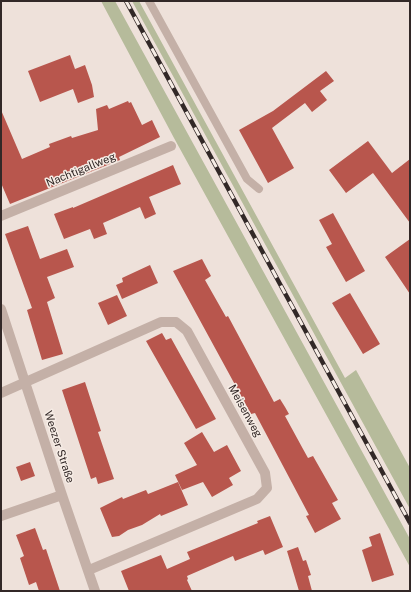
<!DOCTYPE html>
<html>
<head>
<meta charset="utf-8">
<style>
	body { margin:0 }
	#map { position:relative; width:411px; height:592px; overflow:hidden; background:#eee1da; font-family:"Public Sans",sans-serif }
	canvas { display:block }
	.frame { position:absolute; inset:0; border:2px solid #322827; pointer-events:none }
</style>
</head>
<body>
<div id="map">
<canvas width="411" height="592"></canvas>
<div class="frame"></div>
</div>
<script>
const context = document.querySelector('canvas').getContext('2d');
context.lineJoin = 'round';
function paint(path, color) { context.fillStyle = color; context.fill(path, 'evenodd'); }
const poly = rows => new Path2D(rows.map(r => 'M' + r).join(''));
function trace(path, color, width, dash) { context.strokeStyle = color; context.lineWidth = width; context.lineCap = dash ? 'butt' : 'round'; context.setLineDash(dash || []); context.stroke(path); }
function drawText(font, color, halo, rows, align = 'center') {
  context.font = font + ' "Public Sans",sans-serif'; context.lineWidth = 3; context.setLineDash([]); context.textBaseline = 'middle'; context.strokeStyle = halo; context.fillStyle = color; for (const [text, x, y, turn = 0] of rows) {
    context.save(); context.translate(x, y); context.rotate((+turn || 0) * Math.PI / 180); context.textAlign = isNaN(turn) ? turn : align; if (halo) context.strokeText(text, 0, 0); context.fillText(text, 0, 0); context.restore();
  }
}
paint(poly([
	[101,1,115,1,410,539,410,567,174,138],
	[132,1,139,1,345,378,356,370,410,468,410,509]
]), '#b6bb9b');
paint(poly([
	[70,55,75,69,85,65,92,85,94,97,78,103,73,89,40,102,28,71],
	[326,71,334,81,320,91,327,100,312,112,305,103,272,128,294,168,268,183,239,130,273,111],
	[128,101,129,103,131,102,142,125,152,120,160,137,119,157,120,160,10,204,1,183,1,110,22,159,50,147,49,144,71,136,72,138,98,130,96,109,107,105,109,109],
	[368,141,392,173,410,159,410,223,373,173,346,193,329,170],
	[173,165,181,184,149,197,156,214,145,219,140,207,103,223,107,234,94,239,90,229,64,239,54,214,73,207,73,208],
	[333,213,365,271,346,282,326,247,332,244,319,220],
	[28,226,40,259,67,249,74,267,47,277,55,298,47,302,63,354,42,360,27,310,32,308,5,234],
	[410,239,410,294,385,257],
	[202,259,211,276,205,280,226,317,228,316,274,402,280,399,285,407,289,414,285,416,303,449,308,458,313,456,338,500,332,503,341,519,315,533,306,516,309,515,255,413,251,414,173,271],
	[150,265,158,283,122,299,116,285,123,282,122,278],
	[350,293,380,344,363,354,332,303],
	[117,295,127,316,108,325,98,303],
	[162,333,166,340,171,338,216,419,196,429,146,341],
	[85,382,101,431,98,432,114,479,98,484,96,477,91,479,62,390],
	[202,432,214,452,227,445,241,471,229,478,233,485,212,497,203,482,182,490,175,475,197,465,184,443],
	[30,462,35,476,21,481,16,467],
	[178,482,188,505,161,516,160,514,142,525,128,530,119,536,112,537,100,508,122,497,123,499,146,490,148,494],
	[270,516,283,547,265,555,263,550,235,561,233,556,187,576,188,579,187,580,192,591,129,591,121,571,161,555,167,569,190,559,187,552,258,523,257,521],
	[35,528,43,550,46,549,60,591,39,591,36,582,29,585,20,558,24,556,16,535],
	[380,533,394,575,372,582,362,550,372,546,369,537],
	[298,547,303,561,306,560,311,575,308,576,312,591,299,591,287,551]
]), '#b8564d');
trace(poly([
	[149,1,247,179,259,189]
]), '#c4b0a7', 8);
trace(poly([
	[1,216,171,146],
	[1,309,62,495,95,591],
	[1,393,161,322,176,322,187,331,265,473,267,488,257,499,89,570],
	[1,516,62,495]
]), '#c4b0a7', 10);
const rail = poly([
	[126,1,410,523]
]);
trace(rail, '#322827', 4.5);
trace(rail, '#f6ece5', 3, [9]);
drawText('11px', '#322827', '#f6ece5', [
	["Nachtigallweg",81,170,-22],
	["Meisenweg",245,411,61],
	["Weezer Straße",59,447,72]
]);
</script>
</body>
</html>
